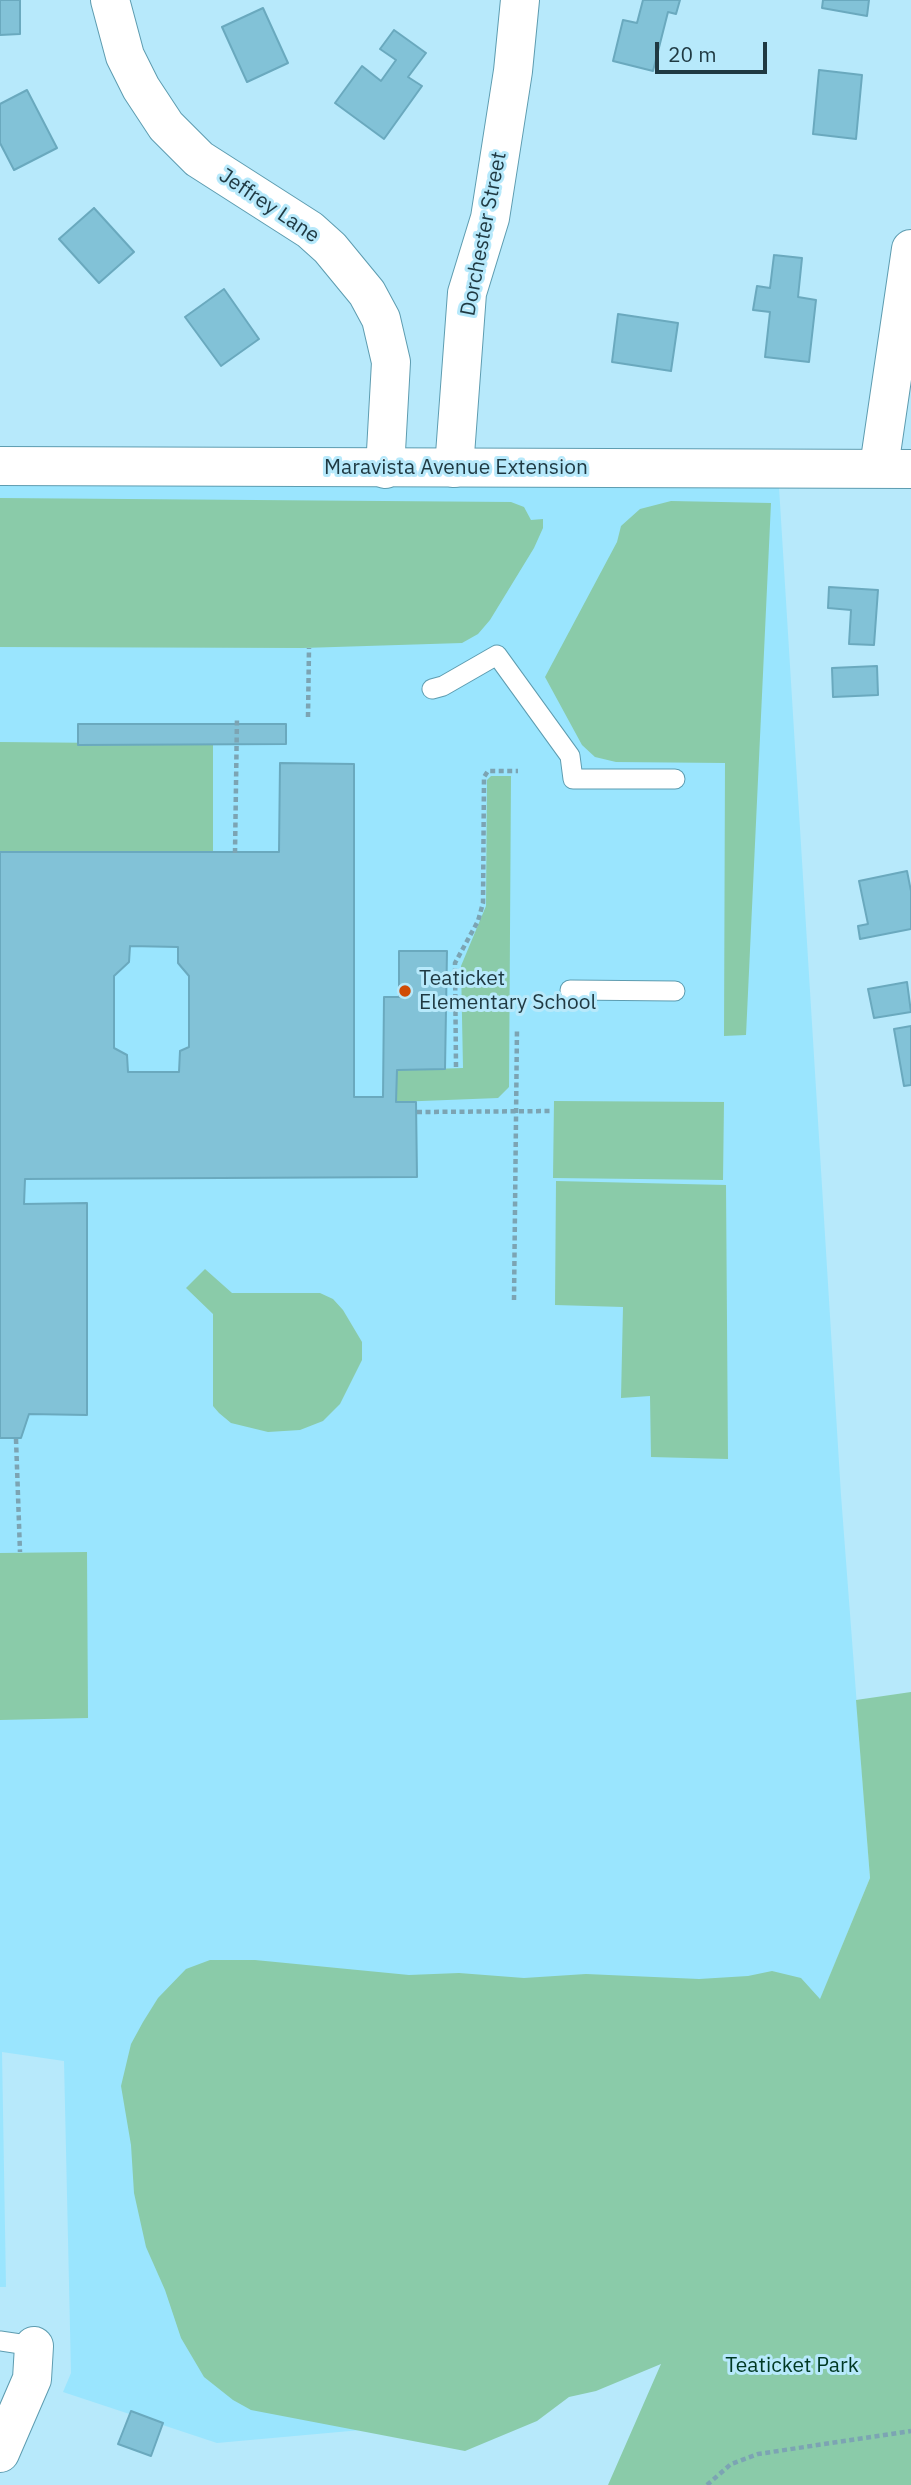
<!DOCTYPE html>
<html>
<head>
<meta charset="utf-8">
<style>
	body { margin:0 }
	#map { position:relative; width:911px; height:2485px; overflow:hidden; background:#b7e9fb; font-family:"IBM Plex Sans",sans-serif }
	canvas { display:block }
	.scale { position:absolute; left:655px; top:42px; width:112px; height:32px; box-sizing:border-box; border:4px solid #1f3942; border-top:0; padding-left:9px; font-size:21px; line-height:24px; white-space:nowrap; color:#1f3942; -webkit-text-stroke:5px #b7e9fb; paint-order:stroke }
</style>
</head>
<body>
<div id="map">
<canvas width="911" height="2485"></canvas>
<div class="scale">20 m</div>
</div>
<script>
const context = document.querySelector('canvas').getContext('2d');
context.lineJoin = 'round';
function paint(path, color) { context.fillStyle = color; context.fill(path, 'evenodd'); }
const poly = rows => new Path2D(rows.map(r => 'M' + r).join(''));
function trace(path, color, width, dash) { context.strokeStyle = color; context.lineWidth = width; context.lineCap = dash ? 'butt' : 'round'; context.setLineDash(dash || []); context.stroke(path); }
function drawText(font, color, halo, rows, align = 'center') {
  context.font = font + ' "IBM Plex Sans",sans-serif'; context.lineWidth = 6; context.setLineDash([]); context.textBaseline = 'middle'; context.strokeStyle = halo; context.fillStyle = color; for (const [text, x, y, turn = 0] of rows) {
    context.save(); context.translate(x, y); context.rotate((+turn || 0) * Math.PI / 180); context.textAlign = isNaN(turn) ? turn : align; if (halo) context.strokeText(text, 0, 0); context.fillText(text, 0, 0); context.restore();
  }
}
paint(poly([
	[0,484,779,487,841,1495,870,1878,771,2119,483,2419,217,2443,63,2392,71,2373,64,2061,2,2052,6,2287,0,2287]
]), '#9ae5fe');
paint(poly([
	[0,498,511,502,524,507,531,520,543,519,543,528,534,548,490,620,478,634,462,643,303,648,0,647],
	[671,501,771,503,746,1035,724,1036,725,763,616,762,595,757,582,745,545,677,617,542,621,526,640,509],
	[0,742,213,744,213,853,0,852],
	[491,776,511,776,509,1087,498,1098,396,1102,397,1070,463,1068,461,966,486,906,487,780],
	[554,1101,724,1102,723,1180,553,1178],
	[556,1181,726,1185,728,1459,651,1457,650,1396,621,1398,623,1307,555,1305],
	[205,1269,232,1293,320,1293,333,1299,343,1310,362,1342,362,1360,340,1404,323,1421,300,1430,268,1432,231,1423,219,1413,213,1406,213,1314,186,1288],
	[87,1552,88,1718,0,1720,0,1553],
	[911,1692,911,2485,608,2485,661,2364,596,2391,569,2397,537,2421,465,2451,251,2410,233,2400,204,2377,181,2338,165,2290,146,2247,134,2193,131,2145,121,2086,131,2044,143,2022,158,1998,186,1969,210,1960,255,1960,409,1975,459,1973,524,1978,586,1974,699,1979,748,1976,772,1971,801,1978,820,1999,870,1878,856,1700]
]), '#8acba9');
const building = poly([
	[0,0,20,0,20,34,0,35,0,0],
	[643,0,680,0,676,14,668,12,653,71,613,61,623,20,637,23,643,0],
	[823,0,869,0,867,16,822,8,823,0],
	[263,8,288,63,247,82,222,27,263,8],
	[394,30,426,53,408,77,422,86,384,139,335,103,362,66,381,81,396,60,380,49,394,30],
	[819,70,862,75,856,139,813,134,819,70],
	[27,90,57,148,14,170,0,143,0,104,27,90],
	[94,208,134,252,99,283,59,239,94,208],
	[774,255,802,258,798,297,816,300,809,362,765,357,770,312,753,310,757,286,770,288,774,255],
	[224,289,259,339,221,366,185,317,224,289],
	[618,314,678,323,671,371,612,362,618,314],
	[829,587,878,590,874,645,849,644,851,610,828,608,829,587],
	[877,666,878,695,833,697,832,668,877,666],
	[78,724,286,724,286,744,78,745,78,724],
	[280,763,354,764,354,1097,383,1097,384,997,399,997,399,951,447,951,445,1069,397,1070,396,1102,416,1102,417,1177,25,1179,24,1204,87,1203,87,1415,29,1414,21,1438,0,1438,0,852,279,852,280,763],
	[130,946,178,947,178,963,189,976,189,1047,180,1051,179,1072,128,1072,127,1055,114,1048,114,976,129,962,130,946],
	[907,871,911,891,911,929,860,939,858,926,868,924,859,881,907,871],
	[907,982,911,1012,874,1018,868,989,907,982],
	[911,1026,911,1085,904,1086,894,1029,911,1026],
	[131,2411,163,2423,151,2456,118,2444,131,2411]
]);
paint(building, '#82c2d7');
trace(building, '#6aa9be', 2);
const service = poly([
	[432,689,443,686,497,655,570,756,573,779,675,779],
	[570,990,675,991],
	[0,2341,34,2346]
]);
const minor = poly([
	[110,0,125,56,141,88,166,126,199,159,310,230,330,248,367,293,381,319,391,362,385,469],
	[879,467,911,249],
	[454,468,467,293,490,218,513,71,520,0],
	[0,2453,32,2379,34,2346]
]);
const secondary = poly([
	[0,466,911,469]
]);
trace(service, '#5d9cb0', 21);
trace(minor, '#5d9cb0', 40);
trace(secondary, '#5d9cb0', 40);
trace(poly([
	[308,717,309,648],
	[235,853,237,717],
	[456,1067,455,963,478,921,483,903,484,777,488,771,518,771],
	[417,1112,553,1111],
	[514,1300,517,1028],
	[16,1439,20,1552],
	[707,2485,731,2464,758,2454,911,2431]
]), '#7ca4b3', 4.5, [5, 3.5]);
trace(service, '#fff', 19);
trace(minor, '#fff', 38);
trace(secondary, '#fff', 38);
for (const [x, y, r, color] of [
	[405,991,7,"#d04c06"]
]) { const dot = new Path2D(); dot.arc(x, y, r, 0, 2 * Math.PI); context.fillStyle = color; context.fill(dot); trace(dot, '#b7e9fb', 2.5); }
drawText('21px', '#1f3942', '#b7e9fb', [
	["Jeffrey Lane",269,206,34],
	["Dorchester Street",484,234,-79],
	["Maravista Avenue Extension",456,468]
]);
drawText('21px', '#1f3942', '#b7e9fb', [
	["Teaticket",419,979],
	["Elementary School",419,1003]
], 'left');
drawText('21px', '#003923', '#b7e9fb', [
	["Teaticket Park",792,2366]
]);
</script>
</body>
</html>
